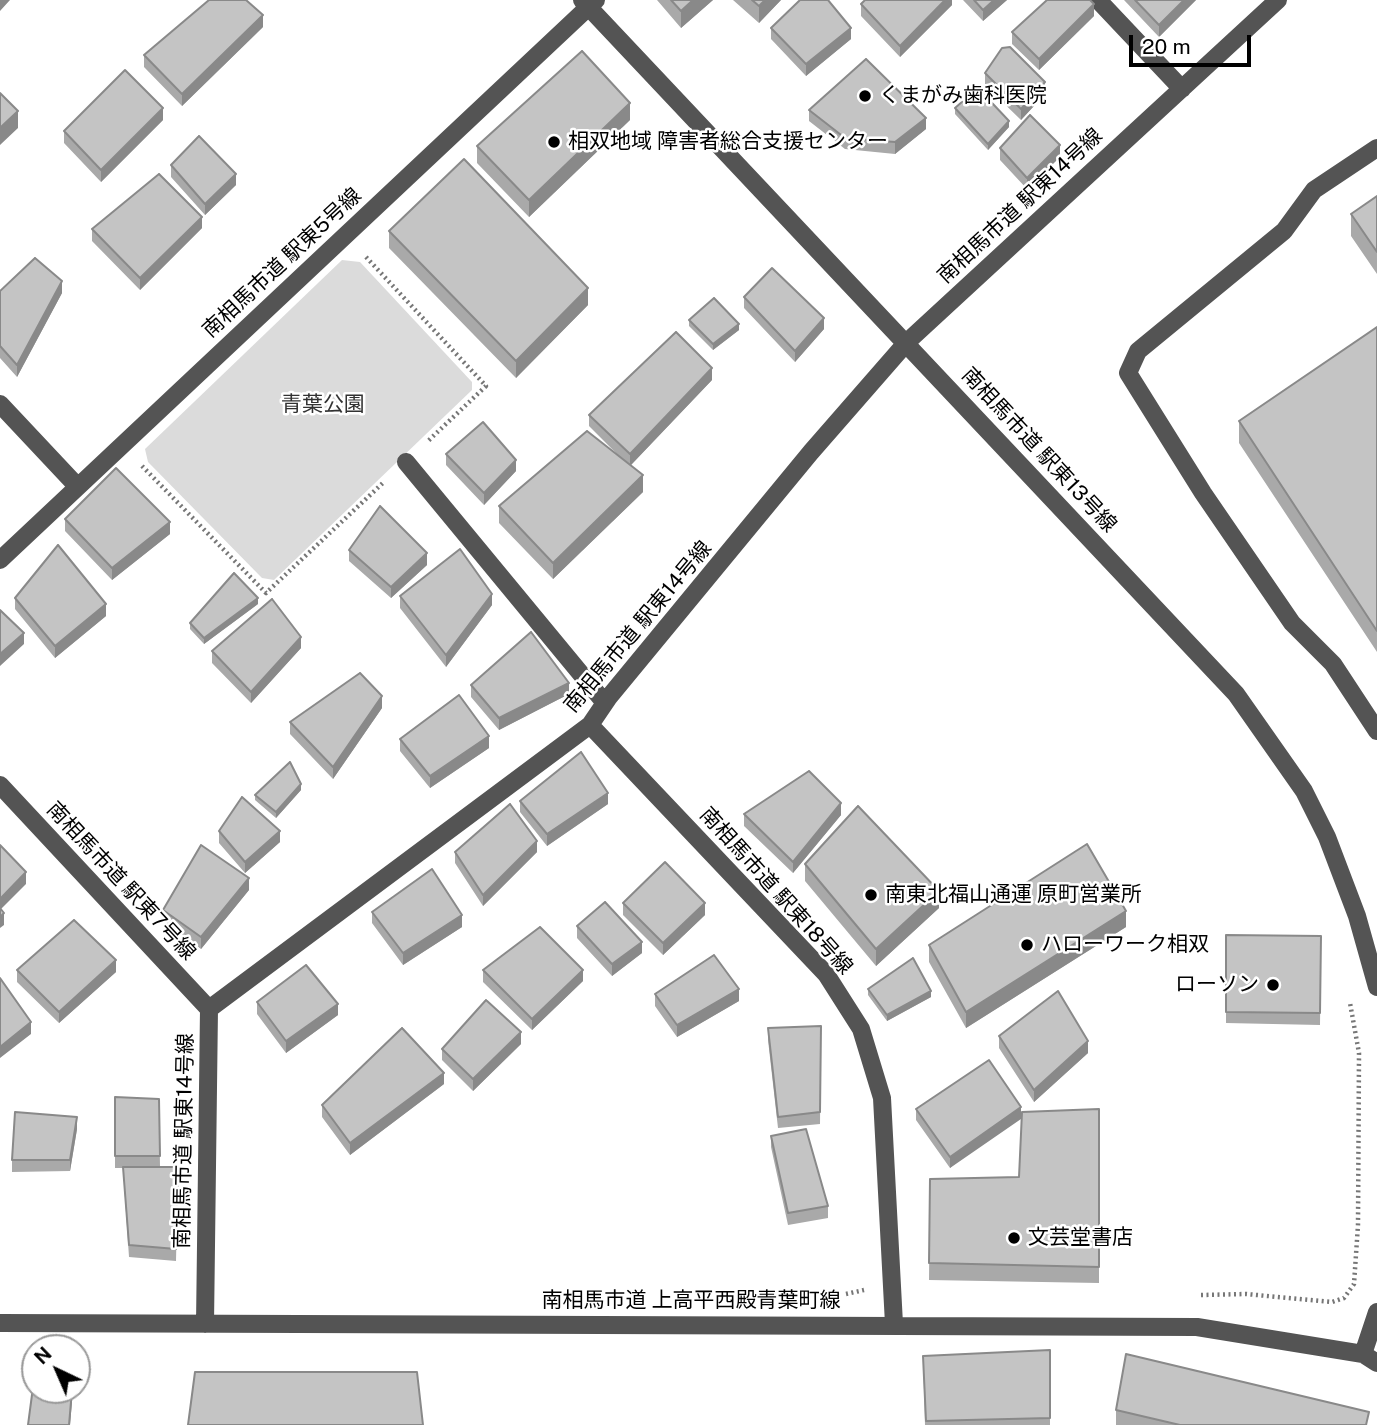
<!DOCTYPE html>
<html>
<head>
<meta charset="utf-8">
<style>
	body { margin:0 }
	#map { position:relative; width:1377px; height:1425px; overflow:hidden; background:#fff; font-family:"Public Sans",sans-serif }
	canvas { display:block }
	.north { position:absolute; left:21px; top:1334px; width:70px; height:70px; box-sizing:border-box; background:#fff; border:2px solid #999; border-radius:50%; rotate:316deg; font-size:19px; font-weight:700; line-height:28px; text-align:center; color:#000 }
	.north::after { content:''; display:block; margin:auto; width:24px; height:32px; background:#000; clip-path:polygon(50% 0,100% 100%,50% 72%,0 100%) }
	.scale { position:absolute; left:1129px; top:35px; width:122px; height:32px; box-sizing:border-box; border:4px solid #000; border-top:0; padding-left:9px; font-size:21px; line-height:24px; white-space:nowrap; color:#000; -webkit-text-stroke:5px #fff; paint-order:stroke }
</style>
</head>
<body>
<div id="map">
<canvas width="1377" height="1425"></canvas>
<div class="north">N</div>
<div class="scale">20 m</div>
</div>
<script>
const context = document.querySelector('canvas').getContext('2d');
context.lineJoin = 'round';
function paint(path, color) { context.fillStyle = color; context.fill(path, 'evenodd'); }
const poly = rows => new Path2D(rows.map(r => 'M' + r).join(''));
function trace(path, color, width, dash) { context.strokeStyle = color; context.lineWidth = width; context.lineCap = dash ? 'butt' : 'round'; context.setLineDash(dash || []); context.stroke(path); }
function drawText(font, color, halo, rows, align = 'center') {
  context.font = font + ' "Public Sans","Noto Sans JP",sans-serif'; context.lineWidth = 5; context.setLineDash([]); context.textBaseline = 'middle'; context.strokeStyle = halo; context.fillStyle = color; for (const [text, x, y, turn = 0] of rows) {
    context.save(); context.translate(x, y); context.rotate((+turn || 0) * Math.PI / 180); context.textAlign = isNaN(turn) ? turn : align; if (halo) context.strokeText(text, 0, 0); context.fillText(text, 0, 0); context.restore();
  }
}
paint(poly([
	[342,260,360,262,472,382,472,390,274,580,262,578,148,462,145,449]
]), '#dbdbdb');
trace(poly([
	[366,257,486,386,427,442],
	[142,466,266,593,385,481],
	[846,1294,864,1290],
	[1201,1295,1246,1294,1332,1302,1344,1298,1354,1284,1358,1225,1359,1053,1350,1003]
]), '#767676', 4.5, [2, 3.5]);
trace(poly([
	[582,0,1236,694,1304,791,1327,837,1357,916,1377,987],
	[1098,0,1182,89],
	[1377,148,1314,190,1284,231,1138,351,1128,373,1203,493,1292,623,1333,664,1377,731],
	[0,404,77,486],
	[406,462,605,703],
	[0,560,596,0],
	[590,725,826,974,861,1029,882,1098,894,1324],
	[0,785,209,1009],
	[0,1323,1197,1327,1363,1354,1377,1363],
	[205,1324,209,1009,590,725,609,697,811,452,907,342,1278,0],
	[1363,1354,1377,1312]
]), '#545454', 18);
paint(poly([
	[657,0,713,0,681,28],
	[733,0,781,0,759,23],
	[952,0,952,5,900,57,861,16,861,4],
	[963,0,1007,0,983,21],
	[1124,0,1196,0,1159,37],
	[1094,16,1039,70,1012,44,1012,32],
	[263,27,182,106,144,67,144,55],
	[771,28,851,39,806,76,771,39],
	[985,73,1045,94,1021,120,985,85],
	[955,108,1009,127,988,150,955,114],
	[809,110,926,129,895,154,845,149,809,121],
	[163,120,101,182,64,143,64,131],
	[630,120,529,217,477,163,477,146],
	[1000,148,1060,157,1027,189,1000,160],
	[171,165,236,185,205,215,171,177],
	[1377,196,1377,274,1351,236,1351,214],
	[202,228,140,290,92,241,92,229],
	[389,231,588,305,516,378,389,248],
	[0,291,62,293,17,377,0,358],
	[744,297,824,329,795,362,744,308],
	[689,320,739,330,713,350,689,326],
	[1377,327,1377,652,1239,443,1239,421],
	[712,380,631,465,643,492,553,579,499,523,499,506,620,457,589,426,589,415],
	[446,454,516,471,484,505,446,465],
	[65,519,170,534,112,580,65,531],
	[349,550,427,565,391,598,349,561],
	[400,596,492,605,446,667,400,608],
	[15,598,106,616,55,658,15,609],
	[258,604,204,644,190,629,190,623],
	[301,648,251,703,212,663,212,651],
	[471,685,569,694,499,730,471,697],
	[382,708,333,779,290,734,290,722],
	[400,739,489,748,430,788,400,751],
	[301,790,276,818,255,800,255,795],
	[520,801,608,804,547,846,520,812],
	[744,814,841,815,793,873,744,826],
	[219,831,280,842,245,873,219,843],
	[455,852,537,852,483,906,455,863],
	[805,864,939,908,876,966,805,881],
	[249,890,201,949,163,922,163,910],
	[623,903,705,915,663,955,623,915],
	[372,912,462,927,403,965,372,923],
	[577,926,642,953,612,976,577,938],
	[1126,927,966,1028,929,962,929,945],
	[1226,935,1321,936,1320,1025,1226,1023],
	[17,970,116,972,59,1023,17,982],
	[483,970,583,981,532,1030,483,982],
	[868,989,931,997,887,1021,868,995],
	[655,994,739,1001,677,1037,655,1006],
	[257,1002,338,1015,286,1053,257,1014],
	[821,1026,820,1124,778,1128,768,1040,768,1028],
	[999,1036,1088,1053,1034,1102,999,1048],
	[521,1044,473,1091,442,1060,442,1049],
	[444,1084,350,1155,322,1117,322,1105],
	[115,1097,159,1099,160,1167,178,1167,176,1261,129,1257,123,1168,115,1168],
	[1021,1107,950,1168,916,1120,916,1109],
	[1099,1109,1099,1283,929,1280,930,1179,1019,1177],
	[77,1129,70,1171,12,1172,12,1160],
	[771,1136,828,1206,828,1218,788,1225,771,1147],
	[1050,1350,1050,1425,925,1425,923,1356],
	[1116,1410,1369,1425,1116,1425]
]), '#a9a9a9');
paint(poly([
	[0,0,10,0,0,11],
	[693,0,713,0,681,28,681,11],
	[765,0,781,0,759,23,759,6],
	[945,0,952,0,952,5,900,57,900,46],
	[994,0,1007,0,983,21,983,10],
	[1184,0,1196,0,1159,37,1159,25],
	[1094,4,1094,16,1039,70,1039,59],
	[263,15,263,27,182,106,182,94],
	[851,28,851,39,806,76,806,64],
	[1045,82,1045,94,1021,120,1021,109],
	[630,103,630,120,529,217,529,200],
	[163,108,163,120,101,182,101,170],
	[18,111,18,128,0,145,0,128],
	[926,118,926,129,895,154,895,142],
	[1009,121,1009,127,988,150,988,144],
	[1060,145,1060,157,1027,189,1027,178],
	[236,174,236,185,205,215,205,204],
	[202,217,202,228,140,290,140,278],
	[62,281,62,293,17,377,17,365],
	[588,288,588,305,516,378,516,361],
	[824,318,824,329,795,362,795,351],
	[739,324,739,330,713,350,713,344],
	[712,368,712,380,630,466,630,454],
	[516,460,516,471,484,505,484,493],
	[643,475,643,492,553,579,553,563],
	[170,522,170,534,112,580,112,568],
	[427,553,427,565,391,598,391,587],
	[492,594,492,605,446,667,446,655],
	[258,598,258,604,204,644,204,638],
	[106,604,106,616,55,658,55,646],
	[24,633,24,644,0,666,0,654],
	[301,637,301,648,251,703,251,692],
	[569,683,569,694,499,730,499,718],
	[382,696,382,708,333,779,333,767],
	[489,736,489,748,430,788,430,776],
	[301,784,301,790,276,818,276,812],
	[608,793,608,804,547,846,547,834],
	[841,803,841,815,793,873,793,862],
	[280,831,280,842,245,873,245,862],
	[537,841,537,852,483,906,483,895],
	[26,872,26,884,0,910,0,899],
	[249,878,249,890,201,949,201,937],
	[939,891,939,908,876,966,876,949],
	[705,903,705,915,663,955,663,943],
	[1126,911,1126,927,966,1028,966,1012],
	[4,913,4,925,0,928,0,917],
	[462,915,462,927,403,965,403,953],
	[642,942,642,953,612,976,612,964],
	[116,960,116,972,59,1023,59,1012],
	[583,970,583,981,532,1030,532,1019],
	[739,989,739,1001,677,1037,677,1025],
	[931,991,931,997,887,1021,887,1015],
	[338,1004,338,1015,286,1053,286,1041],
	[31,1022,31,1034,0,1058,0,1047],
	[521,1032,521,1044,473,1091,473,1079],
	[1088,1041,1088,1053,1034,1102,1034,1090],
	[444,1073,444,1084,350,1155,350,1143],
	[1021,1107,1021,1119,950,1168,950,1157],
	[77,1117,77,1129,70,1171,70,1160],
	[72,1390,73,1390,70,1425,69,1425]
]), '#898989');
const building = poly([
	[209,0,246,0,263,15,182,94,144,55,209,0],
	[671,0,693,0,681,11,671,0],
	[752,0,765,0,759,6,752,0],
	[800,0,828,0,851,28,806,64,771,28,800,0],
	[865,0,945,0,900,46,861,4,865,0],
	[974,0,994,0,983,10,974,0],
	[1047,0,1090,0,1094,4,1039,59,1012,32,1047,0],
	[1135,0,1184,0,1159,25,1135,0],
	[1010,47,1045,82,1021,109,985,73,1002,48,1010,47],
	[582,51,630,103,529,200,477,146,582,51],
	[866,59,926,118,895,142,845,138,809,110,866,59],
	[125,70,163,108,101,170,64,131,125,70],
	[978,88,1009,121,988,144,955,108,978,88],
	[0,93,18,111,0,128,0,93],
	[1030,115,1060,145,1027,178,1000,148,1030,115],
	[199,136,236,174,205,204,171,165,199,136],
	[464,159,588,288,516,361,389,231,464,159],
	[159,174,202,217,140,278,92,229,159,174],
	[1377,196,1377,252,1351,214,1377,196],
	[35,258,62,281,17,365,0,346,0,291,35,258],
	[772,268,824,318,795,351,744,297,772,268],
	[714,298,739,324,713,344,689,320,714,298],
	[1377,327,1377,631,1239,421,1377,327],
	[676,332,712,368,630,454,589,415,676,332],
	[483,422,516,460,484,493,446,454,483,422],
	[587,431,643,475,553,563,499,506,587,431],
	[116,468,170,522,112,568,65,519,116,468],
	[380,506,427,553,391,587,349,550,380,506],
	[58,545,106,604,55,646,15,598,58,545],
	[460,549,492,594,446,655,400,596,460,549],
	[234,573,258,598,204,638,190,623,234,573],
	[272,599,301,637,251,692,212,651,272,599],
	[0,610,24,633,0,654,0,610],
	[531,632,569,683,499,718,471,685,531,632],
	[360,673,382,696,333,767,290,722,360,673],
	[459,695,489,736,430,776,400,739,459,695],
	[581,752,608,793,547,834,520,801,581,752],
	[290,762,301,784,276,812,255,795,290,762],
	[809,771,841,803,793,862,744,814,809,771],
	[242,797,280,831,245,862,219,831,242,797],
	[510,804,537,841,483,895,455,852,510,804],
	[858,806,939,891,876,949,805,864,858,806],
	[1087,844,1126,911,966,1012,929,945,1087,844],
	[0,845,26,872,0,899,0,845],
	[201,845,249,878,201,937,163,910,201,845],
	[665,862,705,903,663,943,623,903,665,862],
	[432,869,462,915,403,953,372,912,432,869],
	[605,902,642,942,612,964,577,926,605,902],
	[0,908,4,913,0,917,0,908],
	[74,920,116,960,59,1012,17,970,74,920],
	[540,927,583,970,532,1019,483,970,540,927],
	[1226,935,1321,936,1320,1013,1226,1012,1226,935],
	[714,955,739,989,677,1025,655,994,714,955],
	[913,958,931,991,887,1015,868,989,913,958],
	[306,965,338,1004,286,1041,257,1002,306,965],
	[0,978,31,1022,0,1047,0,978],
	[1058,991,1088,1041,1034,1090,999,1036,1058,991],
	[486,1000,521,1032,473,1079,442,1049,486,1000],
	[821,1026,820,1112,778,1117,768,1028,821,1026],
	[402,1028,444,1073,350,1143,322,1105,402,1028],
	[989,1060,1021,1107,950,1157,916,1109,989,1060],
	[115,1097,159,1099,160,1156,115,1156,115,1097],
	[1099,1109,1099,1267,929,1263,930,1179,1019,1177,1022,1112,1099,1109],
	[15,1112,77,1117,70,1160,12,1160,15,1112],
	[806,1129,828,1206,788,1213,771,1136,806,1129],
	[123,1167,178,1167,176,1249,129,1245,123,1167],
	[1050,1350,1050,1418,926,1421,923,1356,1050,1350],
	[1126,1354,1369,1412,1366,1425,1180,1425,1116,1410,1126,1354],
	[35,1372,35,1390,72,1390,69,1425,28,1425,35,1372],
	[195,1372,417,1372,423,1425,188,1425,195,1372]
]);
paint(building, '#c4c4c4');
trace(building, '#898989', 2);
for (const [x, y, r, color] of [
	[865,96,7,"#000"],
	[554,142,7,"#000"],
	[871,895,7,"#000"],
	[1027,945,7,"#000"],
	[1273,985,7,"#000"],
	[1014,1238,7,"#000"]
]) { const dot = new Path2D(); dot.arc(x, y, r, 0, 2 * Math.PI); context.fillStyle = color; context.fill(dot); trace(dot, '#fff', 2.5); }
drawText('21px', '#000', '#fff', [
	["くまがみ歯科医院",879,96],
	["相双地域 障害者総合支援センター",568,142],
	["南東北福山通運 原町営業所",885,895],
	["ハローワーク相双",1041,945],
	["ローソン",1259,985,"right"],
	["文芸堂書店",1028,1238]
], 'left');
drawText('21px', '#000', '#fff', [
	["南相馬市道 駅東14号線",1020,206,-43],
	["南相馬市道 駅東5号線",282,263,-43],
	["南相馬市道 駅東13号線",1039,450,47],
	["南相馬市道 駅東14号線",638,627,-50],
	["南相馬市道 駅東7号線",121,881,47],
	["南相馬市道 駅東18号線",776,891,48],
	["南相馬市道 駅東14号線",184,1141,-89],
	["南相馬市道 上高平西殿青葉町線",691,1301]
]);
drawText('21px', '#323232', '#fff', [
	["青葉公園",323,405]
]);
</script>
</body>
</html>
